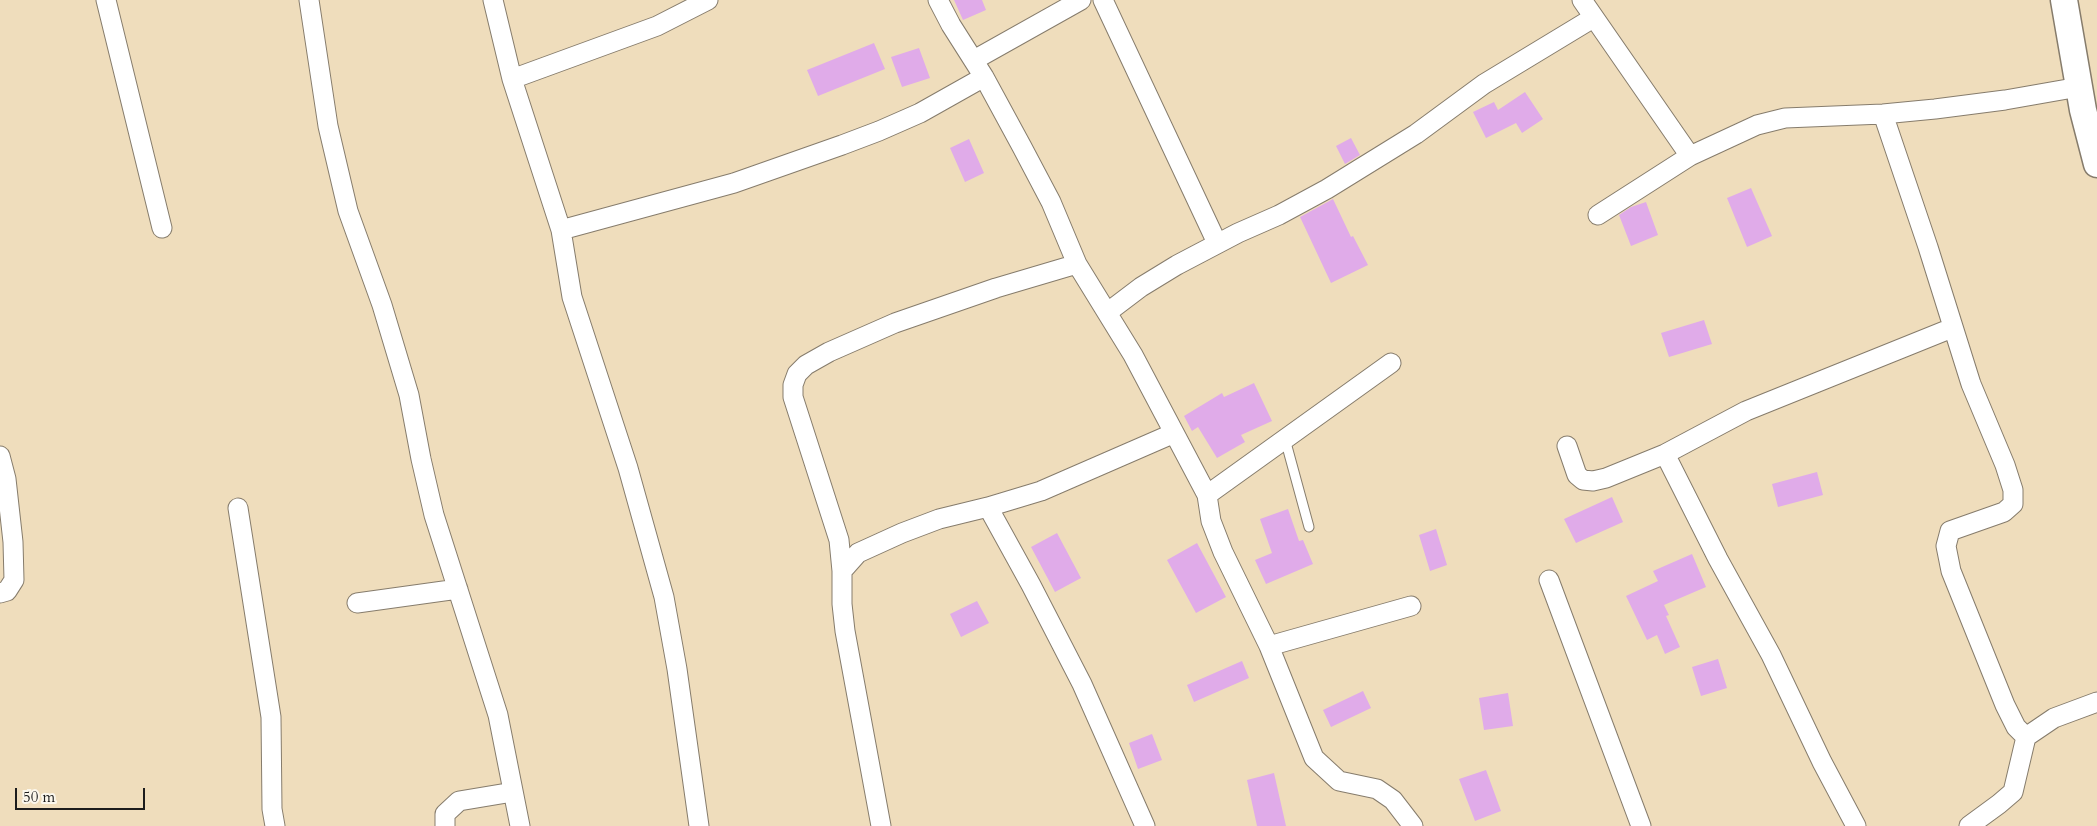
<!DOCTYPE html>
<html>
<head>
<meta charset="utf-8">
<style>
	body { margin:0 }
	#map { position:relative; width:2097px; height:826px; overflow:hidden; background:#efddbc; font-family:Cardo,serif }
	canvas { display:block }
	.scale { position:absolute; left:15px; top:788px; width:130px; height:22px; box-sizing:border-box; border:2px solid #1c1c1c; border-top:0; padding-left:6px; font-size:15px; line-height:18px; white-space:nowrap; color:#1c1c1c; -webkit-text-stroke:4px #fbf7ec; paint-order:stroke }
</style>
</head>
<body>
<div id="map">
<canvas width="2097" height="826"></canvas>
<div class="scale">50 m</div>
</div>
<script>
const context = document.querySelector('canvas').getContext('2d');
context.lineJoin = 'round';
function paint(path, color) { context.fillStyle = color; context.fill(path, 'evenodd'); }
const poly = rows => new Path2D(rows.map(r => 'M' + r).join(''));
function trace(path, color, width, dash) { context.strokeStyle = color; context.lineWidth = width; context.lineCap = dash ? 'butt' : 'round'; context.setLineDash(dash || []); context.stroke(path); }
paint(poly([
	[954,0,982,0,986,10,963,20],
	[874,43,885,69,818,96,807,70],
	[919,48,930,78,902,87,891,57],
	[1525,92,1543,119,1522,133,1516,123,1486,138,1473,112,1494,102,1498,110],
	[1351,138,1360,155,1345,164,1336,146],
	[969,139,984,173,965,182,950,148],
	[1751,188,1772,236,1747,247,1727,198],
	[1333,199,1351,237,1353,236,1368,265,1331,283,1300,217],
	[1646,202,1658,235,1631,246,1619,215,1631,207],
	[1704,320,1712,344,1669,357,1661,333],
	[1254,383,1272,421,1241,435,1245,442,1217,458,1198,427,1192,431,1184,416,1222,393,1224,397],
	[1817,472,1823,495,1778,507,1772,484],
	[1612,497,1623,522,1576,543,1564,519],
	[1288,509,1299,541,1303,540,1313,564,1266,584,1255,560,1272,553,1260,519],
	[1436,529,1447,565,1430,571,1419,535],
	[1057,533,1081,578,1055,592,1031,547],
	[1197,543,1226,597,1196,613,1167,560],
	[1692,554,1706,587,1664,605,1669,615,1666,616,1680,647,1665,654,1657,635,1647,640,1626,596,1658,581,1653,571],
	[977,601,989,623,961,637,950,614],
	[1718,659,1727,688,1701,696,1692,667],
	[1242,661,1249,678,1194,702,1187,685],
	[1363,691,1371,708,1331,727,1323,710],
	[1508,693,1513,726,1484,730,1479,698],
	[1152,734,1162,760,1138,769,1129,743],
	[1486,770,1501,811,1475,821,1459,779],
	[1274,773,1286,826,1257,826,1247,780]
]), '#e0abe9');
const lane = poly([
	[1285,439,1309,527]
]);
const street = poly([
	[106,0,162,228],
	[309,0,328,126,348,211,382,305,409,395,421,459,434,515,498,715,520,826],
	[493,0,512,79,561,230,572,297,628,468,664,597,677,669,699,826],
	[938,0,951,25,984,77,1022,147,1051,202,1077,264,1133,355,1207,495,1211,521,1223,552,1269,646,1314,758,1339,781,1377,789,1393,800,1413,826],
	[1103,0,1217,243],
	[1582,0,1690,156],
	[974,60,1081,0],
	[512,79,657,26,708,0],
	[1883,114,1928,247,1971,384,2005,465,2013,490,2013,504,2004,512,1950,531,1946,546,1951,571,2005,705,2016,727,2026,737],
	[1598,215,1690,156,1757,125,1785,118,1883,114,1935,109,2005,100,2079,87],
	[561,230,734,183,842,145,879,131,920,113,984,77],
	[1108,312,1141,287,1177,265,1238,233,1279,215,1327,189,1416,134,1484,84,1593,18],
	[1567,446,1577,475,1583,480,1593,481,1606,478,1665,454,1746,411,1952,328],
	[1665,454,1718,559,1771,655,1822,762,1856,826],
	[0,456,6,479,13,542,14,580,7,591,0,593],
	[1207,495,1391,363],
	[988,507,1031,585,1082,684,1145,826],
	[238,508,271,717,272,809,275,826],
	[842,571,858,553,902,533,939,519,988,507,1041,491,1172,434],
	[1549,580,1641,826],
	[357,603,458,589],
	[1269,646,1411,606],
	[445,826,445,814,459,801,513,792],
	[881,826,845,631,842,604,842,571,839,540,793,397,793,385,797,374,806,365,829,352,895,323,996,288,1077,264],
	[1969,826,1999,804,2013,792,2026,737,2054,718,2097,702]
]);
const secondary = poly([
	[2064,0,2083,110,2097,164]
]);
trace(lane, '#867c6c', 11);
trace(street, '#867c6c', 21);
trace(secondary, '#867c6c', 29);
trace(lane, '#fff', 9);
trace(street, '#fff', 19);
trace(secondary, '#fff', 26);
</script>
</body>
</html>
